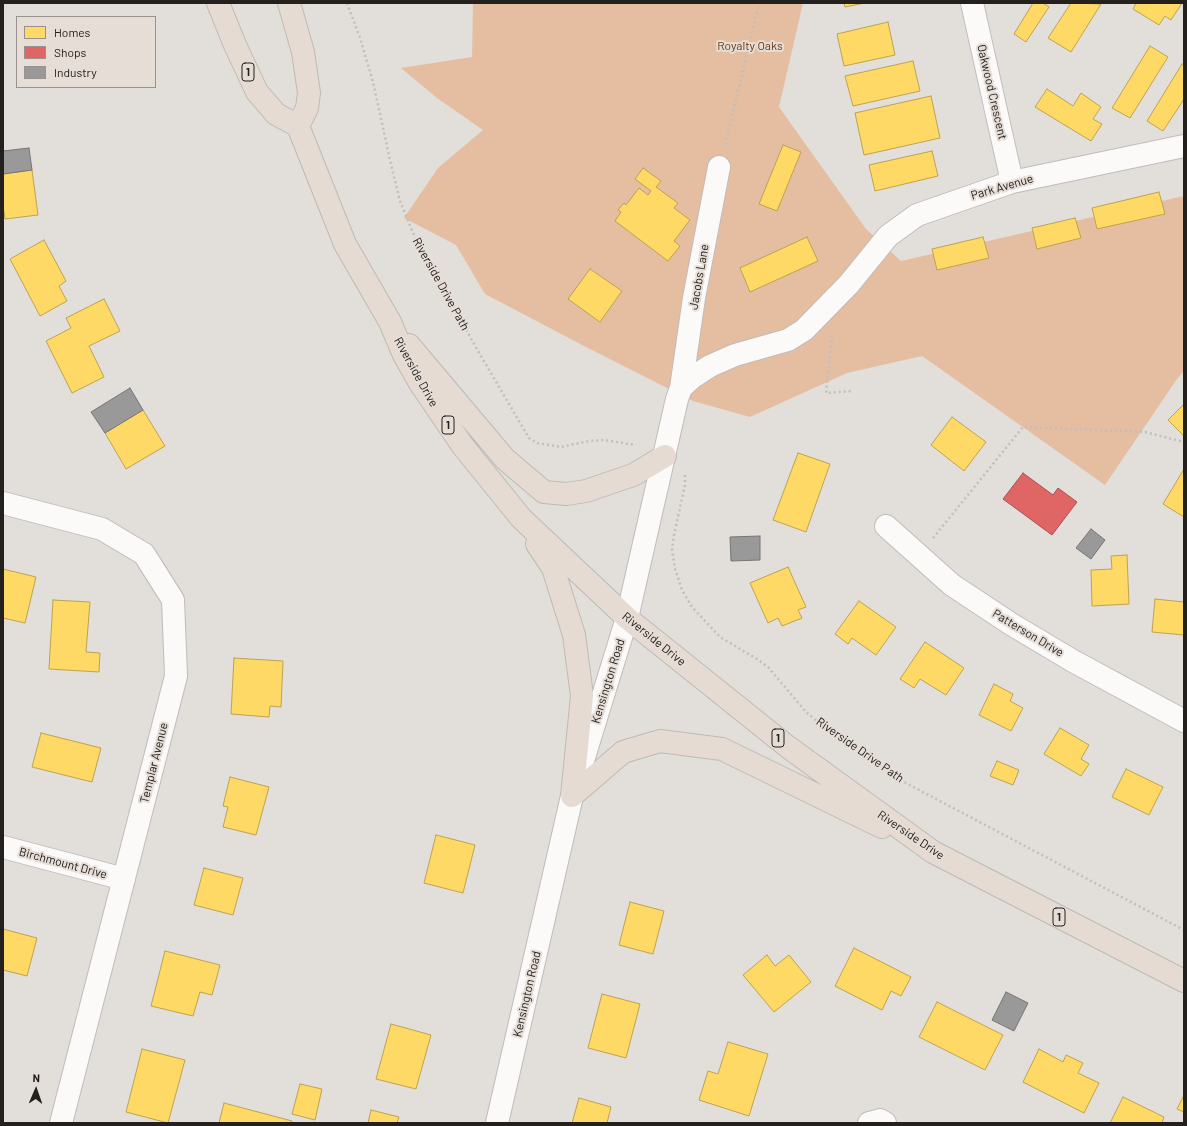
<!DOCTYPE html>
<html>
<head>
<meta charset="utf-8">
<style>
	body { margin:0 }
	#map { position:relative; width:1187px; height:1126px; overflow:hidden; background:#e2deda; font-family:Barlow,sans-serif }
	canvas { display:block }
	.frame { position:absolute; inset:0; border:4px solid #23201d; pointer-events:none }
	.legend { position:absolute; left:16px; top:16px; width:140px; height:72px; box-sizing:border-box; background:#e6ddd7; border:1px solid #98918d; margin:0; padding:5px 7px; list-style:none; font-size:12px; color:#23201d }
	.legend li { display:flex; align-items:center; gap:8px; height:20px }
	.legend b { width:20px; border:1px solid #98918d }
	.north { position:absolute; left:16px; top:1070px; width:40px; height:40px; -webkit-text-stroke:3px #e6ddd7; paint-order:stroke; rotate:2deg; font-size:11px; font-weight:700; line-height:16px; text-align:center; color:#23201d }
	.north::after { content:''; display:block; margin:auto; width:14px; height:18px; background:#23201d; clip-path:polygon(50% 0,100% 100%,50% 72%,0 100%) }
</style>
</head>
<body>
<div id="map">
<canvas width="1187" height="1126"></canvas>
<div class="frame"></div>
<ul class="legend">
<li><b style="height:11px;background:#ffd966"></b>Homes</li>
<li><b style="height:11px;background:#e06666"></b>Shops</li>
<li><b style="height:11px;background:#999"></b>Industry</li>
</ul>
<div class="north">N</div>
</div>
<script>
const context = document.querySelector('canvas').getContext('2d');
context.lineJoin = 'round';
function paint(path, color) { context.fillStyle = color; context.fill(path, 'evenodd'); }
const poly = rows => new Path2D(rows.map(r => 'M' + r).join(''));
function trace(path, color, width, dash) { context.strokeStyle = color; context.lineWidth = width; context.lineCap = dash ? 'butt' : 'round'; context.setLineDash(dash || []); context.stroke(path); }
function drawText(font, color, halo, rows, align = 'center') {
  context.font = font + ' Barlow,sans-serif'; context.lineWidth = 4; context.setLineDash([]); context.textBaseline = 'middle'; context.strokeStyle = halo; context.fillStyle = color; for (const [text, x, y, turn = 0] of rows) {
    context.save(); context.translate(x, y); context.rotate((+turn || 0) * Math.PI / 180); context.textAlign = isNaN(turn) ? turn : align; if (halo) context.strokeText(text, 0, 0); context.fillText(text, 0, 0); context.restore();
  }
}
paint(poly([
	[473,3,803,3,779,107,866,229,901,261,1184,196,1184,371,1177,379,1105,485,922,356,847,373,750,417,693,401,584,346,485,294,456,245,404,218,438,168,483,130,437,98,401,68,472,57]
]), '#e5bea2');
const homes = poly([
	[844,3,865,3,845,7,844,3],
	[1033,3,1043,3,1049,7,1026,42,1014,34,1033,3],
	[1071,3,1101,4,1071,52,1048,38,1071,3],
	[1136,3,1182,3,1171,20,1165,16,1159,25,1133,9,1136,3],
	[888,22,895,55,844,66,837,34,888,22],
	[1150,46,1168,57,1130,118,1112,108,1150,46],
	[913,61,920,91,853,106,845,76,913,61],
	[1182,64,1184,65,1184,99,1163,131,1147,121,1182,64],
	[1047,89,1073,106,1081,93,1101,107,1093,119,1102,124,1091,141,1035,107,1047,89],
	[931,96,940,138,864,155,855,113,931,96],
	[783,145,801,152,777,211,759,204,783,145],
	[932,151,938,176,875,191,869,165,932,151],
	[643,168,661,181,656,187,678,203,674,208,690,220,674,241,680,246,668,261,615,221,621,212,618,210,624,203,626,205,639,188,648,195,651,191,635,179,643,168],
	[32,170,38,215,5,219,3,205,3,174,32,170],
	[1159,192,1165,214,1097,229,1092,208,1159,192],
	[1075,218,1081,238,1037,249,1032,228,1075,218],
	[807,237,818,261,750,292,740,268,807,237],
	[983,237,989,258,937,270,932,249,983,237],
	[44,240,66,281,59,286,67,301,40,316,10,259,44,240],
	[590,269,622,291,600,322,568,299,590,269],
	[104,299,120,331,89,346,104,377,72,393,46,341,71,328,66,318,104,299],
	[1184,404,1184,436,1168,420,1184,404],
	[143,410,165,446,126,469,105,433,143,410],
	[952,417,986,442,964,471,931,445,952,417],
	[798,453,830,464,806,532,773,520,798,453],
	[1184,469,1184,517,1163,504,1184,469],
	[1127,555,1129,604,1092,606,1091,570,1112,569,1111,556,1127,555],
	[788,567,806,607,798,610,802,618,782,626,778,618,768,623,750,583,788,567],
	[3,569,36,577,25,623,3,618,3,569],
	[1155,599,1184,602,1184,635,1152,632,1155,599],
	[53,600,90,602,86,652,100,653,99,672,49,669,53,600],
	[859,601,896,627,876,655,852,638,848,644,835,634,859,601],
	[925,642,964,668,946,695,920,679,914,688,900,679,925,642],
	[234,658,283,661,281,707,270,706,269,717,231,714,234,658],
	[994,684,1013,694,1010,701,1023,708,1011,731,979,715,994,684],
	[1060,728,1089,745,1081,759,1089,764,1081,776,1044,754,1060,728],
	[41,733,101,748,92,782,32,767,41,733],
	[997,761,1019,770,1013,785,990,776,997,761],
	[1126,769,1163,787,1149,815,1112,797,1126,769],
	[230,777,269,787,256,835,223,827,228,807,223,806,230,777],
	[436,835,475,845,463,893,424,883,436,835],
	[204,868,243,878,233,915,194,905,204,868],
	[630,902,664,911,653,954,619,945,630,902],
	[3,929,37,938,27,976,3,970,3,929],
	[854,948,911,977,901,996,891,991,882,1010,835,986,854,948],
	[165,951,220,965,212,995,200,992,193,1016,151,1006,165,951],
	[767,955,775,966,789,955,811,982,774,1012,743,975,767,955],
	[602,994,640,1004,626,1058,588,1048,602,994],
	[937,1002,1003,1035,985,1070,919,1037,937,1002],
	[391,1024,431,1035,416,1089,376,1079,391,1024],
	[728,1042,768,1054,749,1116,699,1100,708,1071,718,1074,728,1042],
	[142,1049,185,1060,168,1123,126,1112,142,1049],
	[1039,1049,1063,1062,1066,1055,1083,1063,1078,1073,1099,1083,1084,1113,1023,1082,1039,1049],
	[300,1084,322,1089,315,1120,292,1114,300,1084],
	[1184,1095,1184,1112,1177,1109,1184,1095],
	[1123,1097,1164,1117,1162,1123,1110,1123,1123,1097],
	[579,1098,611,1107,607,1123,572,1123,579,1098],
	[224,1103,292,1121,291,1123,219,1123,224,1103],
	[371,1110,399,1117,397,1123,368,1123,371,1110]
]);
paint(homes, '#ffd966');
trace(homes, '#bda250', 1);
const shops = poly([
	[1023,473,1053,495,1058,488,1077,502,1052,535,1003,499,1023,473]
]);
paint(shops, '#e06666');
trace(shops, '#a75150', 1);
const industry = poly([
	[29,148,32,170,3,174,3,151,29,148],
	[130,388,143,410,105,433,91,412,130,388],
	[1091,529,1105,540,1091,559,1076,548,1091,529],
	[760,536,760,560,731,561,730,537,760,536],
	[1006,992,1028,1003,1014,1031,992,1020,1006,992]
]);
paint(industry, '#999');
trace(industry, '#767574', 1);
const minor = poly([
	[972,3,1012,182],
	[681,388,694,298,719,167],
	[3,503,102,529,144,554,173,600,176,676,61,1123],
	[886,526,952,585,1011,624,1073,661,1184,721],
	[3,847,124,879],
	[497,1123,572,796,627,618,677,399,681,388,693,377,710,366,735,355,788,340,804,330,849,284,888,236,917,215,1012,182,1184,146],
	[869,1123,880,1120,885,1123]
]);
const highway = poly([
	[218,3,235,45,257,92,276,114,298,126,345,244,390,322,404,355,420,383,462,445,521,518,627,618,788,747,933,852,1184,981],
	[289,3,303,52,309,93,307,108,298,126],
	[409,345,505,459,544,492,566,494,586,491,633,475,665,456],
	[537,544,553,568,574,635,582,696,572,796],
	[572,796,623,752,660,741,722,749,882,827]
]);
trace(minor, '#bfbcba', 24);
trace(highway, '#bcbab8', 24);
trace(poly([
	[347,3,360,38,373,82,390,160,400,201,413,233,478,351,529,438,537,443,561,447,589,441,604,440,636,445],
	[725,145,759,3],
	[832,336,826,393,853,391],
	[685,475,685,485,674,535,672,550,675,569,682,590,692,607,720,637,757,659,768,667,806,712,825,728,902,781,1184,930],
	[933,538,1023,427,1145,432,1184,442]
]), '#c0bfbd', 2.5, [2, 3]);
trace(minor, '#fbfaf9', 22);
trace(highway, '#e5dbd3', 22);
for (const [x, y, w] of [
	[248,72,12],
	[448,425,12],
	[778,738,12],
	[1059,917,12]
]) { const box = new Path2D(); box.roundRect(x - w / 2, y - 9, w, 18, 3); context.fillStyle = '#e6ddd7'; context.fill(box); trace(box, '#23201d', 1); }
drawText('bold 11px', '#23201d', null, [
	["1",248,72],
	["1",448,425],
	["1",778,738],
	["1",1059,917]
]);
drawText('12px', '#67370f', '#e6ddd7', [
	["Royalty Oaks",750,46]
]);
drawText('12px', '#23201d', '#e6ddd7', [
	["Oakwood Crescent",992,92,77],
	["Park Avenue",1002,187,-16],
	["Jacobs Lane",699,277,-80],
	["Riverside Drive Path",441,284,61],
	["Riverside Drive",416,372,61],
	["Patterson Drive",1028,633,31],
	["Riverside Drive",654,639,39],
	["Kensington Road",608,681,-73],
	["Riverside Drive Path",860,750,35],
	["Templar Avenue",154,763,-76],
	["Riverside Drive",911,835,34],
	["Birchmount Drive",63,863,15],
	["Kensington Road",527,994,-77]
]);
</script>
</body>
</html>
